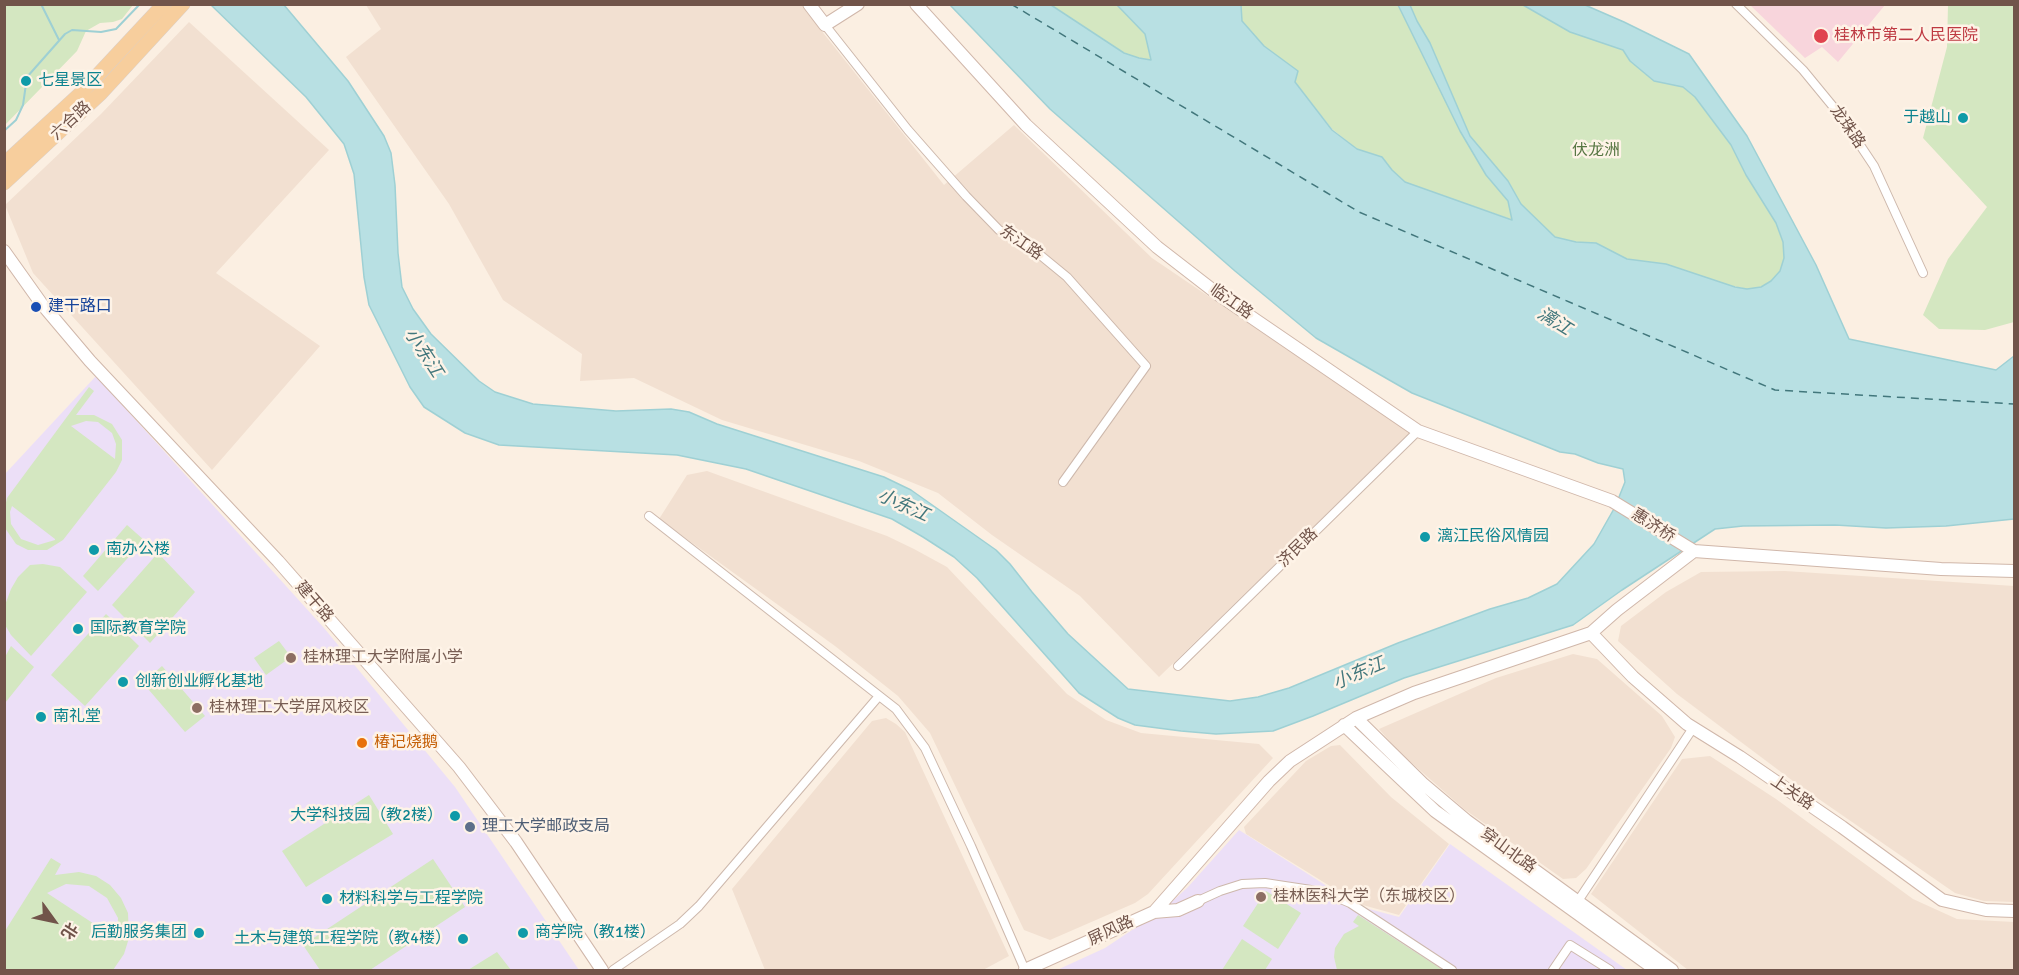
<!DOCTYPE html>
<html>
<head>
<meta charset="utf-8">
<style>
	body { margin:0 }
	#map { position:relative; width:2019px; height:975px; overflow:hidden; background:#fbefe2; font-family:Signika,"Noto Sans SC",sans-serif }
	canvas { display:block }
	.frame { position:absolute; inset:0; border:6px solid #71544a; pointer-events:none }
	.north { position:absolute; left:24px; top:891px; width:60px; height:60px; -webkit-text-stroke:4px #fef3e7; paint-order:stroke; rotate:123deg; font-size:16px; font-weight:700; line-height:24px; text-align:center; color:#71544a }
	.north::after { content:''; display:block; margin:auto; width:21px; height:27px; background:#71544a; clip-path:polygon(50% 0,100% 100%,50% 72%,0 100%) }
</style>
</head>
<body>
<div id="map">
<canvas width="2019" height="975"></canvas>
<div class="frame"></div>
<div class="north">北</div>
</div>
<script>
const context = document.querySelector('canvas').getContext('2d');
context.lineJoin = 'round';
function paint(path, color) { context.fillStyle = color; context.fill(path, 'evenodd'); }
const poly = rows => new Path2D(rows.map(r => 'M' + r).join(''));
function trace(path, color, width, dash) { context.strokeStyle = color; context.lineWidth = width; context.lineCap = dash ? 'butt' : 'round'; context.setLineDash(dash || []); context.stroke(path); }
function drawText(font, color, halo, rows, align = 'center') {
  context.font = font + ' Signika,"Noto Sans SC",sans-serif'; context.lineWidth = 5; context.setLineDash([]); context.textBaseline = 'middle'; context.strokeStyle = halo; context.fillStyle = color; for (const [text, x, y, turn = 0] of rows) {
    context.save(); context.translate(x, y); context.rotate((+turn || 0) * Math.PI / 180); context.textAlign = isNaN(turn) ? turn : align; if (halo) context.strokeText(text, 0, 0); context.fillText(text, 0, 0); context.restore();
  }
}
paint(poly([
	[366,5,801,5,944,185,1014,125,1152,258,1410,433,1159,677,1080,596,992,535,938,493,859,461,722,420,634,378,580,381,582,354,503,300,449,204,346,57,381,29],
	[189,22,329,150,216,273,320,346,212,470,33,273,5,205,101,114],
	[707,471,887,536,914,549,947,567,1067,694,1106,720,1141,733,1259,744,1273,758,1148,894,1135,903,1050,940,1024,930,930,733,898,696,835,646,659,519,687,475],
	[1785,571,2014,586,2014,902,1984,901,1955,893,1797,784,1677,694,1618,641,1621,626,1666,592,1701,572],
	[1573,654,1597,659,1662,716,1675,737,1671,748,1586,869,1576,878,1563,879,1464,809,1397,750,1379,729,1496,678],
	[886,718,896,724,905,732,1009,956,983,970,765,970,732,889,872,721],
	[1340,745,1391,797,1449,844,1399,915,1359,904,1246,834,1244,827,1306,761,1331,746],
	[1710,756,1776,799,1913,899,1957,919,2014,922,2014,970,1688,970,1591,894,1682,759]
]), '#f2e0d1');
paint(poly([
	[96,376,324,628,455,787,579,970,5,970,4,475],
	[1239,830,1358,906,1399,917,1450,844,1627,970,1057,970,1105,948,1165,908,1188,887]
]), '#ecdff7');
paint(poly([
	[1750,5,1885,5,1838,62,1822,47,1805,58]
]), '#f8d5dc');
paint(poly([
	[5,4,133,4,133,5,122,19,113,22,100,23,86,31,77,51,5,125],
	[1051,5,1117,5,1145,34,1152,60,1139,58,1124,53],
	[1241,5,1398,5,1486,175,1508,201,1513,220,1405,182,1392,170,1382,157,1357,149,1332,129,1295,82,1297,71,1264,46,1242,21],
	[1410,5,1523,5,1570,32,1623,50,1630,61,1654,81,1683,87,1695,97,1731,145,1746,175,1776,223,1783,242,1784,258,1780,271,1771,281,1761,287,1747,289,1719,283,1666,264,1627,259,1596,243,1576,242,1555,237,1521,204,1508,181,1470,136,1430,43,1417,21],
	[1948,5,2014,5,2014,322,1985,330,1939,329,1923,315,1948,259,1987,207,1923,138,1947,47],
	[89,387,94,391,76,415,94,415,112,424,122,440,122,460,116,472,63,540,47,550,28,550,16,544,5,528,5,507,7,498],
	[86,421,98,422,112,433,116,444,115,459,71,426],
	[12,506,55,539,55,540,38,545,21,539,11,524,10,512],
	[127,525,144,540,98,591,83,576],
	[158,553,195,592,150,643,112,605],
	[43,564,60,567,87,592,31,656,11,635,5,625,5,605,11,589,18,577,30,565],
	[106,614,139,646,85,706,51,675],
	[279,641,291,657,266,675,254,658],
	[11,646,34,667,5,703,5,657],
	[162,666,205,716,185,732,143,683],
	[369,795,393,834,306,887,282,851],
	[51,858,61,864,55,875,79,872,96,876,110,885,121,898,128,913,129,938,124,954,113,970,5,970,5,931],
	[66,884,89,886,107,898,118,918,117,939,47,893],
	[433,859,465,907,370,970,320,970,303,945],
	[1266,891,1301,913,1278,949,1243,926],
	[1358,915,1443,970,1337,970,1334,957,1335,948,1344,934,1359,926,1353,922],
	[1242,939,1272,959,1265,970,1222,970],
	[497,952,511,970,468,970]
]), '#d4e7c1');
const water = poly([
	[211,5,284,5,348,81,384,136,391,153,395,185,398,253,402,287,413,309,431,334,479,381,495,392,533,404,616,411,671,409,689,412,717,424,884,477,911,490,996,550,1010,564,1032,592,1068,634,1128,689,1230,701,1258,697,1289,688,1398,643,1490,609,1528,598,1557,584,1594,544,1615,507,1625,482,1623,469,1598,463,1575,454,1560,452,1412,393,1316,338,1235,271,1050,109,950,5,1051,5,1124,53,1139,58,1151,60,1145,34,1117,5,1241,5,1242,21,1264,46,1298,71,1295,82,1332,130,1357,149,1382,157,1392,170,1405,182,1512,220,1508,201,1486,175,1460,131,1398,5,1410,5,1417,21,1430,43,1470,136,1508,181,1521,204,1555,237,1576,242,1596,243,1627,259,1666,264,1735,287,1747,289,1761,287,1771,281,1780,271,1784,258,1783,242,1776,223,1746,175,1731,145,1695,97,1683,87,1654,81,1630,61,1623,50,1570,32,1523,5,1585,5,1624,22,1689,54,1747,136,1816,265,1849,339,1996,370,2014,356,2014,519,1946,526,1886,528,1835,525,1743,526,1715,529,1622,590,1573,625,1404,678,1313,716,1273,731,1216,734,1181,731,1135,725,1118,718,1079,693,977,578,954,557,923,537,892,519,746,469,677,455,499,445,465,433,424,407,410,387,369,305,364,277,354,174,344,144,306,97,211,5]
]);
paint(water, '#b8e0e3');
trace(water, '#9ed0d4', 1.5);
trace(poly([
	[41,4,59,40],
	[4,131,16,120,23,105,27,77,65,34,72,30,101,32,116,29,140,4]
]), '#9ed0d4', 2);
trace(poly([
	[1011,4,1359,212,1775,390,2014,404]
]), '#42777c', 1.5, [8, 6]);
const street = poly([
	[1736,4,1803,70,1840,115,1874,166,1923,273],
	[825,25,908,130,966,196,999,230,1028,245,1067,277,1146,366,1063,482],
	[649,516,896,709,925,748,971,846,1025,970],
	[1178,666,1418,431],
	[1198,901,1220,891,1242,884,1265,883,1311,890,1331,895,1350,903,1452,970],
	[1578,901,1693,728],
	[613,970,680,924,699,906,879,696],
	[1553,970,1570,945,1610,970]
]);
const secondary = poly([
	[809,4,825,25,858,4],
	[916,4,1026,125,1157,247,1219,295,1418,431,1612,501,1694,551,1941,569,2014,571],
	[4,251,41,303,90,361,278,561,459,767,516,842,602,970],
	[1591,633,1633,677,1687,724,1740,757,1842,827,1942,900,1986,910,2014,911],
	[1356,718,1422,783,1467,821,1672,970],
	[1344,725,1435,811,1656,970],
	[1154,912,1269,781,1290,761,1356,718,1414,693,1591,633,1617,610,1694,551],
	[1025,970,1154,912,1178,910,1198,901]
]);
const primary = poly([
	[4,164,80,94,164,4],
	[4,183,101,93,183,4]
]);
trace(street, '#cdb8ac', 10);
trace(secondary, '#d0b7aa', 14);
trace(primary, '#d7cfcc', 15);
trace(street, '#fff', 8);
trace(secondary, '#fff', 12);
trace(primary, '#f7ce9d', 14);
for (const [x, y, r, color] of [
	[1821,36,8,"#e0444e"],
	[26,81,6,"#0f9aa8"],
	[1963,118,6,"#0f9aa8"],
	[36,307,6,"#1a4fb4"],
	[1425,537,6,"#0f9aa8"],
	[94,550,6,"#0f9aa8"],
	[78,629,6,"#0f9aa8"],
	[291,658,6,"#8d6e63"],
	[123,682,6,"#0f9aa8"],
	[197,708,6,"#8d6e63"],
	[41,717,6,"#0f9aa8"],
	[362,743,6,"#e8710a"],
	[455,816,6,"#0f9aa8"],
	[470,827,6,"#5c6f8a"],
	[1261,897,6,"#8d6e63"],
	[327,899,6,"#0f9aa8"],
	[199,933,6,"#0f9aa8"],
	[523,933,6,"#0f9aa8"],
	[463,939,6,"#0f9aa8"]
]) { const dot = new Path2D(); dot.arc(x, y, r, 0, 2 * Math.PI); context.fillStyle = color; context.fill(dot); trace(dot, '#fef3e7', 2); }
drawText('16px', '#be3a42', '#fef3e7', [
	["桂林市第二人民医院",1834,36]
], 'left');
drawText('16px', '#0d838f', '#fef3e7', [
	["七星景区",38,81],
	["于越山",1951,118,"right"],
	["漓江民俗风情园",1437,537],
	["南办公楼",106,550],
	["国际教育学院",90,629],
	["创新创业孵化基地",135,682],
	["南礼堂",53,717],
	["大学科技园（教2楼）",443,816,"right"],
	["材料科学与工程学院",339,899],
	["后勤服务集团",187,933,"right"],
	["商学院（教1楼）",535,933],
	["土木与建筑工程学院（教4楼）",451,939,"right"]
], 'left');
drawText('16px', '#71544a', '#fef3e7', [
	["六合路",71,121,-43],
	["龙珠路",1847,127,55],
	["东江路",1021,243,34],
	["临江路",1231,302,35],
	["惠济桥",1653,526,32],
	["济民路",1298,548,-44],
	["建干路",314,602,49],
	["上关路",1792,793,34],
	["穿山北路",1508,851,36],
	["屏风路",1111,931,-25]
]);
drawText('16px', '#567642', '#fef3e7', [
	["伏龙洲",1596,151]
]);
drawText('16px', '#164399', '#fef3e7', [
	["建干路口",48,307]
], 'left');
drawText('16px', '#785e54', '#fef3e7', [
	["桂林理工大学附属小学",303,658],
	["桂林理工大学屏风校区",209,708],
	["桂林医科大学（东城校区）",1273,897]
], 'left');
drawText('16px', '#c56008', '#fef3e7', [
	["椿记烧鹅",374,743]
], 'left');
drawText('16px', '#4e5e75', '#fef3e7', [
	["理工大学邮政支局",482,827]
], 'left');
drawText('italic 18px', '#42777c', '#fef3e7', [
	["漓江",1554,322,32],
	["小东江",423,353,57],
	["小东江",903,506,24],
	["小东江",1359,674,-23]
]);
</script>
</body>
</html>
